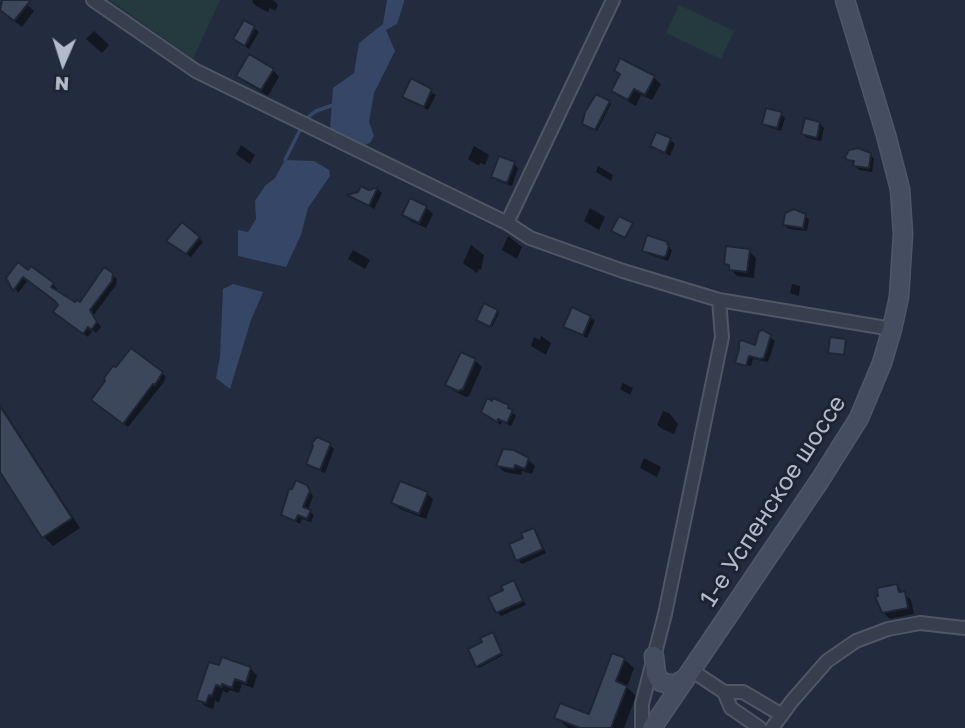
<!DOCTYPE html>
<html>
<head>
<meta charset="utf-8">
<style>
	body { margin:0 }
	#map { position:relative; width:965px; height:728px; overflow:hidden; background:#232c3e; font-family:"Golos Text",sans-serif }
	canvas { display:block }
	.north { position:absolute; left:28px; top:28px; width:70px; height:70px; -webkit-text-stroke:5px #1c2433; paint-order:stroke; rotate:183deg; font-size:19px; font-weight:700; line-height:28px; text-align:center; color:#b3bac9 }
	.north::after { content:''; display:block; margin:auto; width:24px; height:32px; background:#b3bac9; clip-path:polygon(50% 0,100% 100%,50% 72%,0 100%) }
</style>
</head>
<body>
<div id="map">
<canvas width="965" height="728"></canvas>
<div class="north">N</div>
</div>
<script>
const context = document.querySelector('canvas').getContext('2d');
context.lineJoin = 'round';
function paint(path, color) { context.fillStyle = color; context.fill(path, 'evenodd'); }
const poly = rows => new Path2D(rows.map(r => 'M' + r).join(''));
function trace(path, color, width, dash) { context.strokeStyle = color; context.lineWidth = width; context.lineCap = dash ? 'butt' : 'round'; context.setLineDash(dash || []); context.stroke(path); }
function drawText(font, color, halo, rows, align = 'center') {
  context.font = font + ' "Golos Text",sans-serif'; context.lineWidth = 6; context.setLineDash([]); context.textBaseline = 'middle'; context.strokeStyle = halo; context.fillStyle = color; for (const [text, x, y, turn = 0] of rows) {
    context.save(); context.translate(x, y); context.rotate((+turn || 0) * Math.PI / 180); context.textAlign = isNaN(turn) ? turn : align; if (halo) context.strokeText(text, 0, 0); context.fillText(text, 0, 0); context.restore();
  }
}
paint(poly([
	[110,0,220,0,193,59],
	[679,5,734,31,721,59,666,33]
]), '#253a3f');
paint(poly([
	[387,0,404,0,404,2,397,24,386,30,395,51,374,93,369,122,374,136,370,143,365,145,330,130,333,88,354,73,359,43,383,24],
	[285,160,314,161,329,170,330,176,308,208,301,235,286,267,238,256,238,230,248,232,256,219,255,201,265,186,275,178],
	[233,284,263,292,251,320,230,389,216,378,220,357,223,289]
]), '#364666');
paint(poly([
	[4,0,22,0,34,11,22,27,0,9],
	[253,0,273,0,278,5,275,11,270,8,268,12,256,6,252,2],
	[245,22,259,32,249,49,235,39],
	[94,31,109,45,102,53,86,39],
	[273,70,279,77,268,96,245,82,238,75],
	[616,70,654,78,661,84,652,100,641,95,636,106,620,97,613,91,621,76],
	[412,81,436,95,428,110,404,96],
	[609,102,611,104,597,131,585,125],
	[781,114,785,118,781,131,768,127,764,123],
	[820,124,824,128,821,141,807,138,803,134],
	[670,140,675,144,670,156,652,146],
	[241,145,255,155,250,164,236,154],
	[474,146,489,155,485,165,480,163,479,166,468,159],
	[870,154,874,159,872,172,859,170,848,157],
	[514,163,518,168,512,186,497,181,493,176],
	[598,166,613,175,611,181,596,172],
	[378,189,382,193,374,209,350,196],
	[426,207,433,214,426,228,410,221,404,214],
	[590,208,605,217,599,230,584,221],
	[805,215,809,220,807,231,789,229,784,225],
	[508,236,522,247,517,259,502,250],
	[199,238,203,242,191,257,173,245],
	[667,243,672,251,668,261,648,254,644,250],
	[471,245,484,255,481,270,479,269,477,273,463,263],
	[353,250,370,260,365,269,348,259],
	[749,251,756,258,754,278,737,276,725,263],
	[18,265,53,284,57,289,55,291,76,304,80,305,112,275,117,279,116,285,93,316,101,327,96,333,93,330,88,337,60,316,60,305,28,280,18,293,8,278],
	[792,284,800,286,799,296,790,293],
	[485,306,499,313,492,327,480,322],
	[590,317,595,321,587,338,566,327],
	[541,336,551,343,546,355,531,346,534,337,540,340],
	[770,337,775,341,768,362,753,359,751,366,739,363,739,365,737,363],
	[845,341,845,356,830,353],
	[475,360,482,367,469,396,466,397,454,391,447,385],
	[154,366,166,377,164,382,128,427,97,404],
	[623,383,633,388,630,395,620,389],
	[494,400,508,407,516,416,511,426,502,422,501,425,488,416],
	[0,404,80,528,53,546,44,537,0,469],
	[663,411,669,413,678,424,674,434,662,429,657,425],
	[330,445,334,449,325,473,312,468,308,464],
	[644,458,661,467,657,477,640,468],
	[528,459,535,466,532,474,522,471,521,475,504,472,498,466],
	[306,486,313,496,308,510,314,515,311,522,302,519,300,524,283,515],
	[427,493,433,500,426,519,400,509,393,502],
	[534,530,538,534,546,553,522,564,517,560,526,539],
	[513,582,526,605,501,616,497,612,505,591],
	[897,586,911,600,914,614,890,619,883,612],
	[494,636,503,655,479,668,470,650],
	[223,659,251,669,257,676,253,688,242,684,239,693,229,690,228,693,223,691,219,702,215,701,213,709,205,706,198,699],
	[624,659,634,668,627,687,636,696,624,728,568,728,556,717,590,716]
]), '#0007');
trace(poly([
	[307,118,316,111,333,105],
	[285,160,302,126]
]), '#364666', 3.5);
const building = poly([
	[2,0,31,0,14,21,0,10,2,0],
	[244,20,255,26,245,46,233,39,244,20],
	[249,54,274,69,261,90,236,76,249,54],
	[620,58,655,76,645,95,634,89,628,100,611,91,620,74,614,71,620,58],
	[411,78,432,89,424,107,402,97,411,78],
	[596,94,610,101,595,130,582,124,585,112,596,94],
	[766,108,782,112,777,128,762,124,766,108],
	[805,118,820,122,817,138,801,134,805,118],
	[656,132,671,138,665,153,650,146,656,132],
	[858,148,871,153,869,168,853,166,854,161,847,160,845,157,849,150,858,148],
	[499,156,515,162,507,183,491,177,499,156],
	[361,186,369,190,378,187,369,206,347,195,358,192,361,186],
	[410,198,427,206,419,223,402,215,410,198],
	[794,209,806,214,803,228,783,225,785,213,794,209],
	[619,216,633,223,625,238,611,231,619,216],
	[182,222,200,237,186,254,166,241,182,222],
	[647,235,668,242,667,244,669,245,666,256,663,257,642,251,647,235],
	[726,246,750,249,747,272,729,270,729,265,724,264,726,246],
	[18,262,28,270,31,266,54,283,51,287,75,302,77,300,80,302,104,267,113,273,112,281,90,310,97,322,91,330,88,327,83,334,53,312,58,305,55,301,23,277,13,291,6,278,18,262],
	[484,303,498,310,490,327,476,320,484,303],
	[572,307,591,316,583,335,563,327,572,307],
	[763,330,771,335,764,358,760,359,749,356,746,366,735,363,739,349,739,342,742,340,755,345,759,331,763,330],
	[830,337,846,339,844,355,828,353,830,337],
	[131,348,163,372,155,385,153,384,123,424,91,400,105,381,104,378,113,366,116,367,131,348],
	[461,352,476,359,463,389,458,391,445,385,461,352],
	[487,398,492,401,493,398,509,405,508,408,513,410,507,423,498,419,497,422,481,412,487,398],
	[0,406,72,518,42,538,0,472,0,406],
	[317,437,331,443,320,470,306,464,313,446,312,443,317,437],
	[503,449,514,450,529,458,525,469,515,465,514,469,496,466,503,449],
	[296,480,307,485,310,491,303,507,311,510,307,519,298,515,295,521,281,515,289,489,292,489,296,480],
	[400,481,428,492,419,514,391,503,400,481],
	[534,528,543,549,516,561,509,544,523,538,521,533,534,528],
	[514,580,523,601,496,613,488,597,503,590,501,586,514,580],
	[897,584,899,592,905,591,908,608,882,613,875,597,878,596,877,588,897,584],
	[493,632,502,653,476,667,468,649,482,642,480,638,493,632],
	[612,653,625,658,616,681,627,686,611,728,580,728,554,718,560,703,589,714,612,653],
	[222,657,251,667,246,683,235,679,232,688,222,684,222,687,216,685,212,696,209,695,206,703,196,700,209,662,219,665,222,657]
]);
paint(building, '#3d475b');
trace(building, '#1e2635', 2);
const minor = poly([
	[93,0,196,71,507,223],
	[613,0,507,223,530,238,623,271,719,300,892,329],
	[691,670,724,692,731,708,760,728],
	[724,692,743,692,782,715],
	[642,728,642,704,665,614,722,337,719,300],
	[772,728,792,701,827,661,856,641,888,629,920,623,965,628]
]);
const secondary = poly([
	[654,656,656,674,661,682,674,685,686,678],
	[652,728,820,480,859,418,882,363,892,329,899,297,903,234,900,189,886,135,845,0]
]);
trace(minor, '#4f5766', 16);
trace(secondary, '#4f5766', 21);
trace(minor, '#373f4e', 12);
trace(secondary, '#454d61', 18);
drawText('24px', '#b3bac9', '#1c2433', [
	["1-е Успенское шоссе",773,501,-57]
]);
</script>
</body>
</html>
